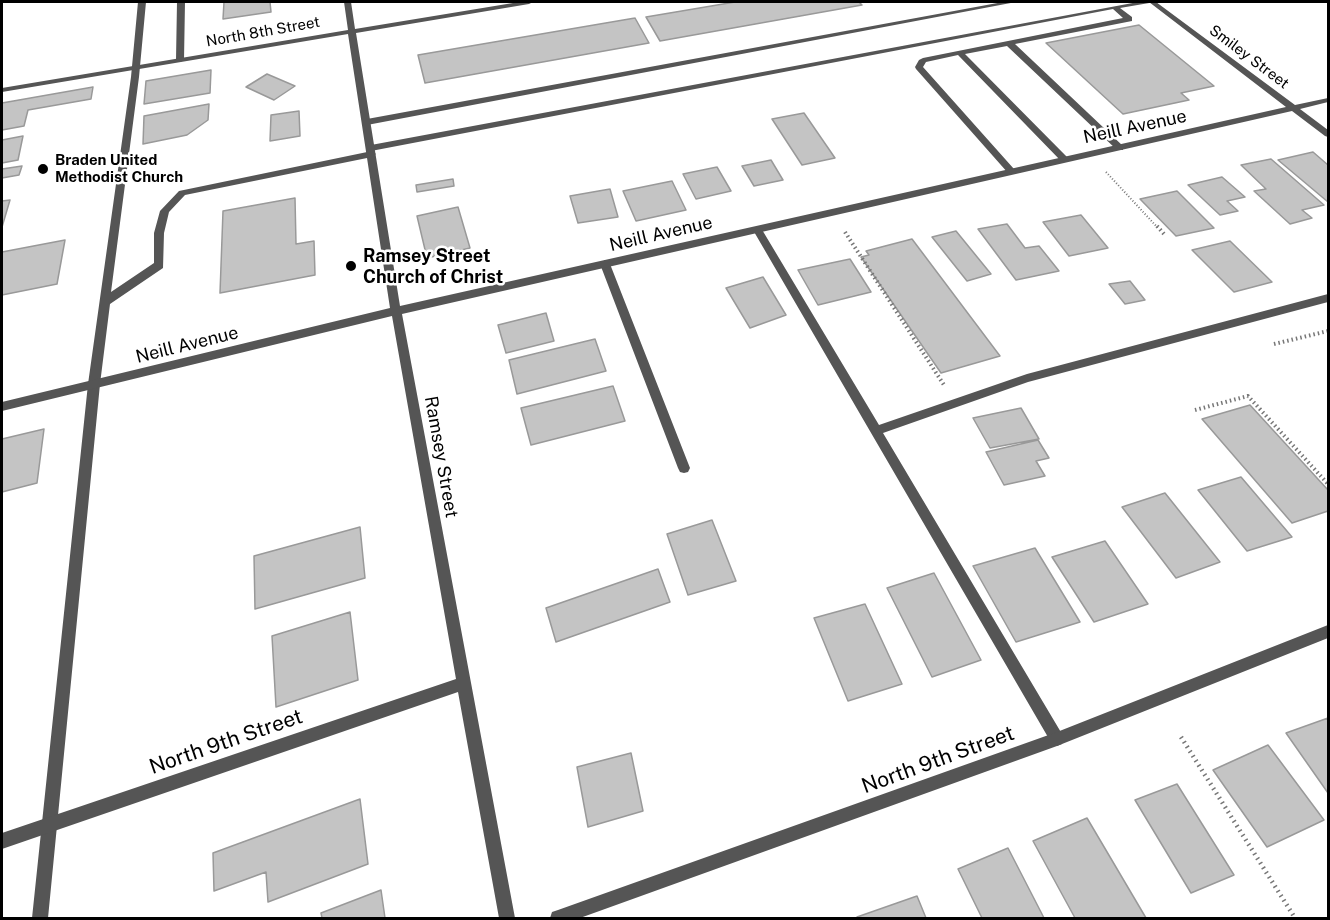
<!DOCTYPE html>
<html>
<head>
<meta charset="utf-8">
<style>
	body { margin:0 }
	#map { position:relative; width:1330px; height:920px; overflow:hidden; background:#fff; font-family:"Public Sans",sans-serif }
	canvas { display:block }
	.frame { position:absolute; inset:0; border:3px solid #000; pointer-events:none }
</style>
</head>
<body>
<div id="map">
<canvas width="1330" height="920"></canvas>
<div class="frame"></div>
</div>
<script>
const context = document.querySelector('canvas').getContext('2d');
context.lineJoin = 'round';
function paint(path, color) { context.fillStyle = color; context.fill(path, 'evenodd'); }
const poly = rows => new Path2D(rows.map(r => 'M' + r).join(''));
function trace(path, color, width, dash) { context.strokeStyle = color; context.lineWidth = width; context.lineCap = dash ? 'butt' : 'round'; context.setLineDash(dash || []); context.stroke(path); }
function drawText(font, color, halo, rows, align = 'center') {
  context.font = font + ' "Public Sans",sans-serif'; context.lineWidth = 5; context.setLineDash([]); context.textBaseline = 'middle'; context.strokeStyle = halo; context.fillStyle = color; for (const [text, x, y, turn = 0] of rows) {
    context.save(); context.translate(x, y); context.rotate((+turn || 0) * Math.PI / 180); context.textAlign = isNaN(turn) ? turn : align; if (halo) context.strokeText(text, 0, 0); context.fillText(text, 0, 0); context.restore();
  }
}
const building = poly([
	[224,2,270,2,271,12,223,19,224,2],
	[735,2,859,2,862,5,660,41,646,17,735,2],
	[635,18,649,43,425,83,418,55,635,18],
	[1139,25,1214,86,1181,93,1189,100,1123,114,1046,43,1139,25],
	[211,70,210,93,144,104,146,81,211,70],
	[267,74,295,86,274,100,246,87,267,74],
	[93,87,91,99,28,110,24,126,2,130,2,103,93,87],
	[209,104,208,120,187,135,143,144,144,116,209,104],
	[299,111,300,136,270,141,271,115,299,111],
	[804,113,835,158,802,165,772,119,804,113],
	[23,136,18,160,2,163,2,140,23,136],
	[1313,152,1328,165,1328,202,1278,160,1313,152],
	[1271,159,1324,205,1302,210,1312,218,1290,224,1254,191,1266,189,1241,165,1271,159],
	[771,160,783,180,754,186,742,166,771,160],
	[22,166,19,175,2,178,2,169,22,166],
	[717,167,731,191,696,199,683,174,717,167],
	[1222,177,1245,197,1227,201,1238,211,1220,215,1188,185,1222,177],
	[453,179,454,186,417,192,416,185,453,179],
	[672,181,686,210,636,221,623,191,672,181],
	[610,189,618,217,578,223,570,196,610,189],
	[1177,191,1214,228,1176,236,1140,199,1177,191],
	[295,198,296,244,314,241,315,275,220,293,223,211,295,198],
	[10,200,2,227,2,201,10,200],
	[458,207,470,248,427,258,417,216,458,207],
	[1081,215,1108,248,1069,256,1043,222,1081,215],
	[1007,224,1025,248,1039,246,1059,271,1016,280,978,229,1007,224],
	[956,231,991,274,967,281,932,237,956,231],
	[912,239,1000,356,941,373,861,257,869,255,866,251,912,239],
	[65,240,57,284,2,295,2,252,65,240],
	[1230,241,1272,282,1234,292,1192,250,1230,241],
	[850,259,871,292,818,305,798,270,850,259],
	[763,277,786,315,750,328,726,288,763,277],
	[1130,281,1145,300,1125,304,1109,284,1130,281],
	[546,313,554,341,506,353,498,325,546,313],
	[595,339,606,371,517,394,509,360,595,339],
	[613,386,625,421,531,445,521,408,613,386],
	[1250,405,1328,490,1328,511,1292,523,1202,419,1250,405],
	[1021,408,1039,439,990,448,973,418,1021,408],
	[44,429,37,483,2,492,2,439,44,429],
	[1038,440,1049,458,1036,461,1045,476,1004,485,986,452,1038,440],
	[1241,477,1292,537,1247,551,1198,490,1241,477],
	[1165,493,1220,562,1176,578,1122,507,1165,493],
	[712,520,736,581,688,595,667,534,712,520],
	[360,527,365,578,255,609,254,556,360,527],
	[1105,541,1148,604,1094,622,1052,557,1105,541],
	[1035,548,1080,622,1016,642,973,566,1035,548],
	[658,569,670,602,556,642,546,608,658,569],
	[934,573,981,660,932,677,887,588,934,573],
	[865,604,902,684,848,701,814,618,865,604],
	[350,612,358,680,276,707,272,636,350,612],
	[1328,718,1328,793,1286,733,1328,718],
	[1268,745,1324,820,1267,847,1213,770,1268,745],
	[631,753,643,811,588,827,577,767,631,753],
	[1177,784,1234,875,1191,893,1135,800,1177,784],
	[360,799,368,864,268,902,266,872,214,891,213,853,360,799],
	[1087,818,1146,918,1075,918,1033,841,1087,818],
	[1008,848,1044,918,982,918,958,869,1008,848],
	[381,890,385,918,322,918,321,913,381,890],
	[917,896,926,918,858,918,857,917,917,896]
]);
paint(building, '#c4c4c4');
trace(building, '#999', 1.5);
trace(poly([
	[1106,172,1158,228]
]), '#777', 2, [1, 2]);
trace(poly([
	[1157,226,1164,234],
	[845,232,944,385],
	[1274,344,1328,331],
	[1195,410,1248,396,1328,484]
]), '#777', 4, [1.5, 3]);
trace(poly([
	[1181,737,1295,918]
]), '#777', 4.5, [1.5, 4]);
paint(poly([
	[138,2,146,2,139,77,111,292,154,263,154,233,160,211,179,191,372,151,376,154,372,157,185,195,169,212,164,233,163,268,110,304,100,384,48,918,32,918,88,384,131,77,138,2],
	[177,2,185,2,184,60,180,62,176,60,177,2],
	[1003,2,1016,2,367,125,363,122,367,119,1003,2],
	[1138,2,1155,2,1120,8,1132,17,1132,21,1015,44,1123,146,1123,150,1117,150,1007,46,965,54,1067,157,1067,161,1061,161,958,55,926,62,923,67,1014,169,1016,171,1011,174,1008,173,916,69,915,67,919,60,923,58,1123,18,1113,9,371,151,367,148,371,145,1138,2],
	[758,227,761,228,879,425,1027,374,1328,294,1328,302,1028,382,883,433,1062,734,1064,739,1062,744,1057,746,1052,744,753,230,758,227],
	[605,260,610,264,690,468,688,472,684,473,680,472,678,468,600,264,605,260]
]), '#555');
paint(poly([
	[344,2,351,2,355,29,519,2,533,2,529,4,356,33,400,306,1286,107,1149,2,1156,2,1295,105,1328,98,1328,102,1300,109,1328,130,1328,137,1325,136,1292,111,402,314,515,918,499,918,458,692,2,849,2,833,456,679,392,316,2,411,2,402,390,308,348,34,2,92,2,88,348,30,344,2],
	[1328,625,1328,638,1057,746,580,918,550,918,552,912,558,910,1057,732,1328,625]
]), '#555');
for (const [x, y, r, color] of [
	[43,169,6,"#000"],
	[351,266,6,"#000"]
]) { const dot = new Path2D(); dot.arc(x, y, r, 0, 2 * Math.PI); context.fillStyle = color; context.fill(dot); trace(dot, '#fff', 2); }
drawText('15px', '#000', '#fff', [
	["North 8th Street",263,32,-10],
	["Smiley Street",1249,57,37]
]);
drawText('bold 15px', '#000', '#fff', [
	["Braden United",55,160],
	["Methodist Church",55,177]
], 'left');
drawText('18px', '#000', '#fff', [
	["Neill Avenue",1135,127,-12],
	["Neill Avenue",661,234,-13],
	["Neill Avenue",187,345,-14],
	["Ramsey Street",441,457,80]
]);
drawText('bold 18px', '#000', '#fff', [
	["Ramsey Street",363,256],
	["Church of Christ",363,277]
], 'left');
drawText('21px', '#000', '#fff', [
	["North 9th Street",226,742,-19],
	["North 9th Street",938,760,-20]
]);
</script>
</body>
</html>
